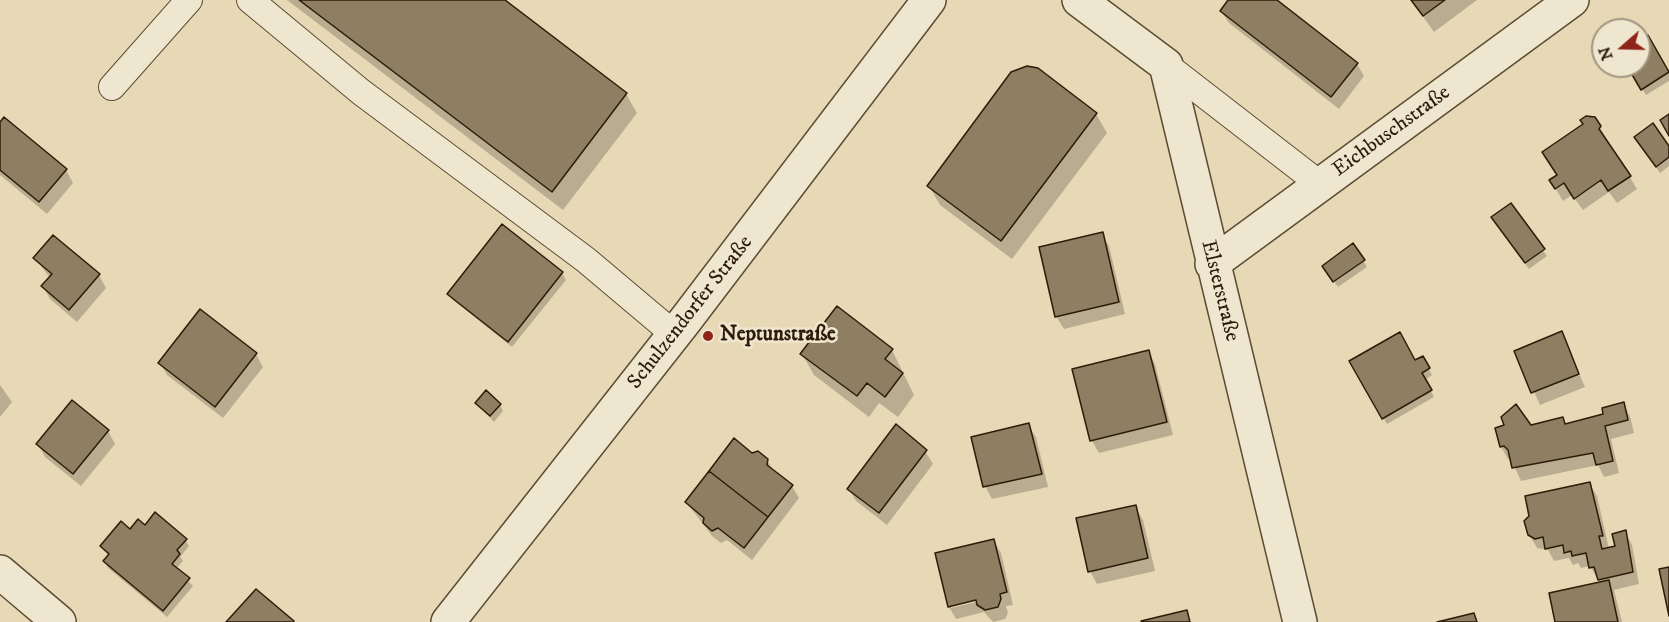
<!DOCTYPE html>
<html>
<head>
<meta charset="utf-8">
<style>
	body { margin:0 }
	#map { position:relative; width:1669px; height:622px; overflow:hidden; background:#e7d9b5; font-family:"IM FELL DW Pica",serif }
	canvas { display:block }
	.north { position:absolute; left:1591px; top:18px; width:60px; height:60px; box-sizing:border-box; background:#efe6cf; border:2px solid #a19580; border-radius:50%; rotate:250deg; font-size:16px; font-weight:700; line-height:24px; text-align:center; color:#2d1c09 }
	.north::after { content:''; display:block; margin:auto; width:21px; height:27px; background:#8f2418; clip-path:polygon(50% 0,100% 100%,50% 72%,0 100%) }
</style>
</head>
<body>
<div id="map">
<canvas width="1669" height="622"></canvas>
<div class="north">N</div>
</div>
<script>
const context = document.querySelector('canvas').getContext('2d');
context.lineJoin = 'round';
function paint(path, color) { context.fillStyle = color; context.fill(path, 'evenodd'); }
const poly = rows => new Path2D(rows.map(r => 'M' + r).join(''));
function trace(path, color, width, dash) { context.strokeStyle = color; context.lineWidth = width; context.lineCap = dash ? 'butt' : 'round'; context.setLineDash(dash || []); context.stroke(path); }
function drawText(font, color, halo, rows, align = 'center') {
  context.font = font + ' "IM FELL DW Pica",serif'; context.lineWidth = 5; context.setLineDash([]); context.textBaseline = 'middle'; context.strokeStyle = halo; context.fillStyle = color; for (const [text, x, y, turn = 0] of rows) {
    context.save(); context.translate(x, y); context.rotate((+turn || 0) * Math.PI / 180); context.textAlign = isNaN(turn) ? turn : align; if (halo) context.strokeText(text, 0, 0); context.fillText(text, 0, 0); context.restore();
  }
}
paint(poly([
	[287,0,502,0,626,94,637,113,563,210],
	[1230,0,1275,0,1357,64,1364,76,1339,109,1229,23,1221,11],
	[1411,0,1477,0,1434,32],
	[1647,37,1669,74,1669,81,1646,95,1628,66,1639,66,1639,42],
	[1096,114,1107,133,1012,259,940,205,929,186],
	[1594,118,1637,189,1617,203,1609,192,1583,210,1572,195,1563,201,1551,181,1558,176],
	[0,125,66,170,73,183,47,214,0,175],
	[1640,144,1669,149,1669,166,1660,173],
	[1511,205,1547,256,1529,269,1497,224],
	[1102,234,1109,246,1125,314,1064,329,1056,316],
	[35,258,99,275,106,288,77,322,50,299,43,286,50,278],
	[1363,260,1367,267,1338,287,1328,273],
	[562,273,566,280,512,347,453,300,449,294],
	[1561,333,1585,387,1540,405,1516,352],
	[892,350,914,395,898,417,879,403,869,417,814,375,802,354],
	[1148,351,1155,364,1173,435,1099,453,1092,441,1074,370],
	[256,354,263,367,223,418,167,375,160,363],
	[1351,361,1426,364,1432,375,1425,380,1434,397,1387,424],
	[0,385,12,402,0,417],
	[476,403,500,405,503,411,494,422],
	[1623,404,1630,416,1634,433,1611,439,1619,473,1604,477,1598,465,1521,481,1511,459,1508,459,1501,447,1497,429,1530,427,1563,419,1566,425,1605,415],
	[1028,425,1036,437,1048,487,992,499,985,486],
	[108,431,115,444,81,486,45,457,38,444],
	[925,451,933,464,887,525,856,501,849,489],
	[752,455,767,460,774,472,792,486,799,498,752,560,727,540,721,543,712,536,687,503],
	[1589,483,1597,496,1609,549,1617,547,1625,532,1632,545,1639,584,1614,590,1622,622,1557,622,1601,584,1590,566,1581,568,1578,563,1573,565,1569,558,1554,561,1548,550,1537,548,1529,534],
	[1135,507,1143,520,1155,571,1097,584,1090,571],
	[145,527,185,540,189,546,180,557,183,561,176,569,193,586,167,617,108,568,105,562,109,556,102,546],
	[994,541,1001,553,1013,605,1006,606,1008,613,1005,619,993,622,984,612,956,619,949,607],
	[983,597,984,600,951,608,951,605]
]), '#0003');
const building = poly([
	[299,0,505,0,627,93,552,192,299,0],
	[1228,0,1277,0,1358,63,1331,97,1220,11,1228,0],
	[1411,0,1445,0,1423,16,1411,0],
	[1648,35,1669,72,1641,90,1627,66,1639,66,1639,40,1648,35],
	[1027,66,1038,68,1097,113,1001,241,927,186,1011,72,1027,66],
	[1669,114,1669,136,1660,120,1669,114],
	[1586,116,1595,117,1601,126,1599,129,1631,176,1608,191,1601,180,1574,199,1564,183,1555,189,1549,180,1557,175,1542,152,1583,124,1580,120,1586,116],
	[4,117,67,169,39,202,0,170,0,122,4,117],
	[1653,123,1669,146,1669,157,1656,167,1634,137,1653,123],
	[1511,203,1545,249,1525,263,1491,217,1511,203],
	[502,224,563,272,508,342,447,294,502,224],
	[1103,232,1119,302,1055,317,1039,247,1103,232],
	[53,235,100,274,69,310,41,286,52,274,33,258,53,235],
	[1353,243,1365,260,1333,282,1322,266,1353,243],
	[837,306,893,349,885,359,903,373,885,397,867,383,857,396,800,354,837,306],
	[200,309,257,353,215,407,158,363,200,309],
	[1562,331,1579,374,1531,393,1514,351,1562,331],
	[1400,332,1415,360,1423,356,1430,368,1422,373,1432,390,1382,419,1349,361,1400,332],
	[1149,350,1167,422,1090,441,1072,369,1149,350],
	[486,390,501,404,490,416,475,403,486,390],
	[72,400,109,430,73,474,36,444,72,400],
	[1624,402,1628,420,1605,426,1613,461,1596,465,1593,453,1512,468,1508,450,1504,446,1500,447,1495,428,1504,425,1501,417,1516,404,1531,425,1563,417,1565,424,1603,414,1602,408,1624,402],
	[1029,423,1042,474,983,487,971,437,1029,423],
	[896,424,927,450,879,513,847,489,896,424],
	[734,438,752,453,758,451,768,459,767,465,793,485,768,517,709,471,734,438],
	[709,471,768,517,744,548,718,528,712,531,703,523,704,518,685,502,709,471],
	[1590,482,1603,536,1599,536,1602,549,1615,546,1612,534,1626,530,1633,572,1598,580,1594,567,1589,568,1586,553,1572,556,1571,551,1564,553,1563,545,1545,549,1543,537,1535,539,1528,535,1524,521,1529,516,1525,496,1590,482],
	[1136,505,1148,558,1088,572,1076,518,1136,505],
	[155,512,187,539,177,550,180,554,172,564,190,578,163,611,103,561,109,554,100,546,121,521,130,529,138,519,145,525,155,512],
	[994,539,1007,592,1000,594,1001,599,998,607,985,610,977,605,976,600,948,607,935,553,994,539],
	[1669,567,1669,616,1659,569,1669,567],
	[1609,580,1618,622,1555,622,1549,593,1609,580],
	[256,589,294,621,293,622,226,622,256,589],
	[1187,610,1190,622,1142,622,1141,621,1187,610],
	[1474,613,1477,622,1437,622,1474,613]
]);
paint(building, '#8e7e62');
trace(building, '#2d1c09', 1.5);
const service = poly([
	[250,0,361,92,586,260,675,335],
	[1166,65,1321,185],
	[112,87,189,0]
]);
const minor = poly([
	[1079,0,1166,65,1300,622],
	[1212,264,1572,0],
	[0,572,59,622],
	[448,622,684,322,929,0]
]);
trace(service, '#5c4b34', 28);
trace(minor, '#5c4b34', 36);
trace(service, '#efe6cf', 26);
trace(minor, '#efe6cf', 33);
for (const [x, y, r, color] of [
	[708,336,6,"#8f2418"]
]) { const dot = new Path2D(); dot.arc(x, y, r, 0, 2 * Math.PI); context.fillStyle = color; context.fill(dot); trace(dot, '#efe6cf', 2); }
drawText('21px', '#2d1c09', '#efe6cf', [
	["Eichbuschstraße",1392,132,-36],
	["Elsterstraße",1219,291,76],
	["Schulzendorfer Straße",691,313,-52]
]);
drawText('bold 21px', '#2d1c09', '#efe6cf', [
	["Neptunstraße",720,336]
], 'left');
</script>
</body>
</html>
